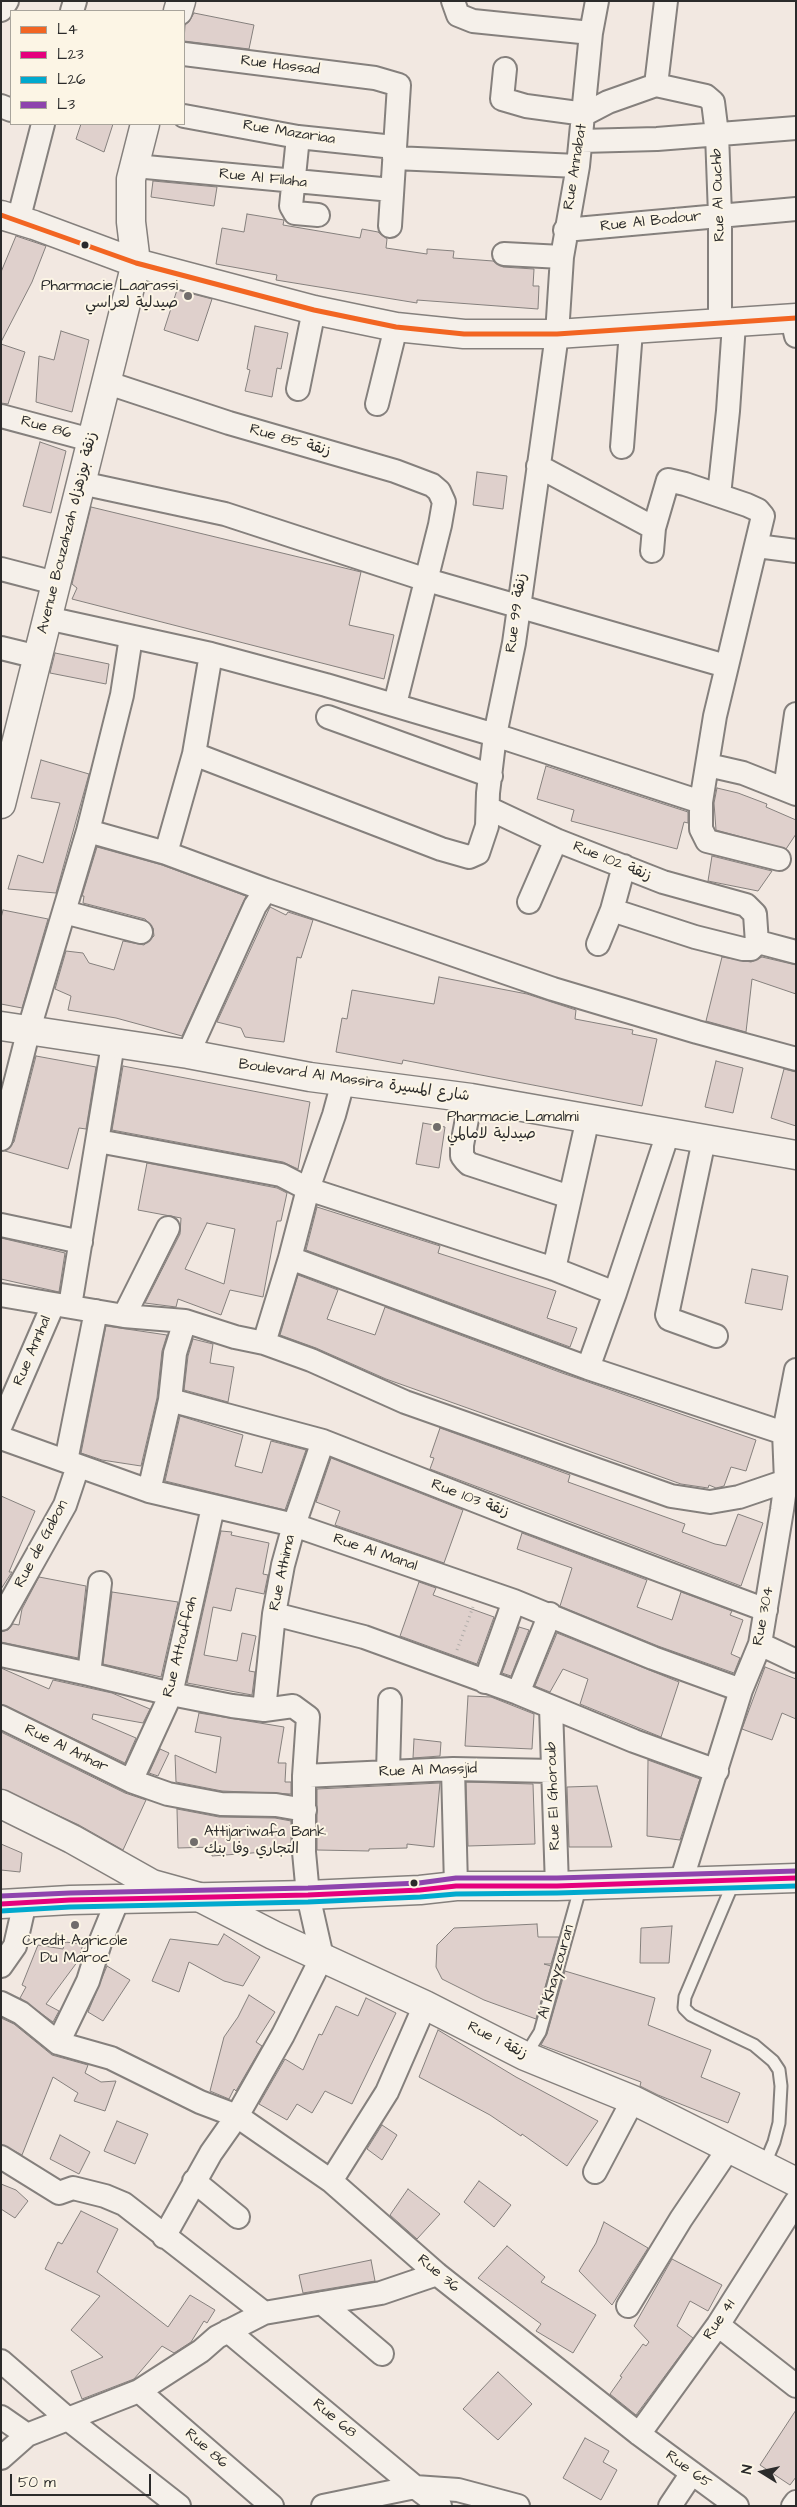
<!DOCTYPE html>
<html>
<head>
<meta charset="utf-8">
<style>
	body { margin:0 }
	#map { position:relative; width:797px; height:2507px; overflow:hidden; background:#f2e8e1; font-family:"Architects Daughter",sans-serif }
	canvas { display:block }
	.frame { position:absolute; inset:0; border:2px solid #2b2b2b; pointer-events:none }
	.legend { position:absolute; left:10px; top:10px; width:175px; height:115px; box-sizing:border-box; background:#fcf5e5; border:1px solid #a8a49b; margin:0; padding:6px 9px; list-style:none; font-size:15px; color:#2b2b2b }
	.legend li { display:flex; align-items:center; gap:10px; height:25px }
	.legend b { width:25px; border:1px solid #a8a49b }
	.north { position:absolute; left:737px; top:2447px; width:50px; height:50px; -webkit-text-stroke:4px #fcf5e5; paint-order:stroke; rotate:280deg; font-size:14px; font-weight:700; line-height:20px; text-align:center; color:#2b2b2b }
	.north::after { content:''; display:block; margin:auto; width:18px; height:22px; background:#2b2b2b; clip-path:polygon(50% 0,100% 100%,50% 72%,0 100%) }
	.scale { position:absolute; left:10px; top:2474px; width:141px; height:22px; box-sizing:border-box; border:2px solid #2b2b2b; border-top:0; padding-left:6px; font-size:15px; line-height:18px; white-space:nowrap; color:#2b2b2b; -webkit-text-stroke:4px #fcf5e5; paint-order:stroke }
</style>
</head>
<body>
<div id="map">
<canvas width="797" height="2507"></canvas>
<div class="frame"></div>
<ul class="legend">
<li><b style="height:6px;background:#f26522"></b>L4</li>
<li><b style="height:6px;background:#e5007d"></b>L23</li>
<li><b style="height:6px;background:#00a9ce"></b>L26</li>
<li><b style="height:6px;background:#8e44ad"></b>L3</li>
</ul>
<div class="north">N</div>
<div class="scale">50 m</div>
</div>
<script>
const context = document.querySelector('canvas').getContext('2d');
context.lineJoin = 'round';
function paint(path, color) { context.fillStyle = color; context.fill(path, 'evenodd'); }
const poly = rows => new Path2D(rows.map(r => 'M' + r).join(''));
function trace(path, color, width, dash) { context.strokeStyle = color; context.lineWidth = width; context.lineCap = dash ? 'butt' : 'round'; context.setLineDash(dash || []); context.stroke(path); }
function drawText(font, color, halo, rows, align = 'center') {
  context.font = font + ' "Architects Daughter","Playpen Sans Arabic",sans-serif'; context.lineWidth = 4; context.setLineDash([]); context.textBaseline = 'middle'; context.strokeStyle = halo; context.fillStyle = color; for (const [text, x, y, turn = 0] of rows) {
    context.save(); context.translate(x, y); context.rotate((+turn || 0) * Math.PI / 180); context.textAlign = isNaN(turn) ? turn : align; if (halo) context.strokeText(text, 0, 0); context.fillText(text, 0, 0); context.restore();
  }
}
const building = poly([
	[194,13,254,25,249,49,184,41,185,25,189,22,194,13],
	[81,124,113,124,104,152,76,139,81,124],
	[153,181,217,187,214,206,151,197,153,181],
	[247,214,284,220,283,225,360,238,362,229,378,232,387,239,386,248,427,254,427,249,454,251,453,258,493,261,503,267,534,269,533,286,539,286,538,309,417,300,417,303,276,280,277,275,216,264,222,228,244,232,247,214],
	[16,236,46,246,32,282,1,342,1,272,16,236],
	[177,290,212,299,198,341,164,330,177,290],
	[255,326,288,333,281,369,277,368,272,397,245,391,250,370,247,369,255,326],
	[61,331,89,340,72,412,36,402,39,356,54,360,61,331],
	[1,344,25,352,8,404,1,403,1,344],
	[40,442,66,451,51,513,23,506,40,442],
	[477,472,507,476,503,509,473,505,477,472],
	[91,507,361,572,349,625,394,635,384,679,72,599,77,588,72,584,91,507],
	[55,653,109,664,106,684,50,673,55,653],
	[41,760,89,774,56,893,8,889,18,855,43,863,60,803,31,798,41,760],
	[546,766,688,812,688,823,684,822,677,849,571,821,574,810,537,799,546,766],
	[717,788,738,793,767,804,766,807,796,820,796,834,786,849,716,830,714,803,717,788],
	[97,847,162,865,246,896,182,1036,116,1018,68,1010,71,996,55,989,66,951,83,953,89,963,114,970,123,941,144,945,154,936,153,928,145,919,83,903,84,896,82,896,97,847],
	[712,856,772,871,758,891,708,881,712,856],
	[270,907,286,915,288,912,313,920,301,958,297,957,284,1042,245,1037,241,1028,217,1022,270,907],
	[3,910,48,919,22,1008,1,1004,1,918,3,910],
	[722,957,751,962,762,957,796,965,796,994,752,979,746,1032,706,1021,722,957],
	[439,977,527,994,576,1010,575,1019,633,1030,632,1034,657,1039,642,1106,403,1060,402,1064,336,1052,342,1018,347,1019,352,990,434,1004,439,977],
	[36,1056,96,1067,86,1129,79,1128,68,1169,5,1151,14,1142,36,1056],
	[716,1061,743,1068,733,1113,705,1107,716,1061],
	[123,1066,310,1102,298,1169,283,1162,112,1130,123,1066],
	[784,1069,796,1072,796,1126,771,1118,784,1069],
	[423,1123,445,1127,439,1168,416,1164,423,1123],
	[147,1163,277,1188,287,1193,281,1221,277,1221,263,1297,230,1290,221,1315,178,1299,176,1307,145,1303,180,1234,181,1218,138,1210,147,1163],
	[207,1223,235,1229,224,1284,185,1269,207,1223],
	[317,1207,440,1246,438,1253,556,1291,547,1318,577,1328,570,1347,306,1250,317,1207],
	[1,1238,65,1253,59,1292,1,1279,1,1238],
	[752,1269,788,1276,782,1310,745,1303,752,1269],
	[298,1275,338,1290,327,1319,375,1335,385,1307,562,1373,756,1440,746,1471,731,1467,724,1486,716,1488,709,1485,708,1488,681,1484,386,1379,316,1348,280,1335,298,1275],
	[106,1326,167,1335,162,1351,157,1398,141,1466,102,1460,81,1453,106,1326],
	[193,1339,213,1344,210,1363,234,1367,228,1402,184,1390,188,1356,193,1339],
	[180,1416,243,1435,235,1466,262,1473,271,1441,306,1450,285,1510,165,1481,180,1416],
	[440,1428,570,1475,568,1482,685,1524,682,1532,715,1544,726,1546,738,1514,763,1523,741,1586,430,1469,434,1458,430,1457,440,1428],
	[331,1458,463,1510,444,1563,335,1525,340,1511,316,1502,331,1458],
	[1,1496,35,1511,9,1572,12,1572,1,1589,1,1496],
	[221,1531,232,1532,231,1535,269,1543,263,1574,268,1575,264,1594,236,1588,231,1611,213,1607,204,1655,237,1661,242,1633,256,1636,249,1671,255,1672,252,1695,187,1683,221,1531],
	[522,1533,647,1580,637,1607,672,1620,681,1592,732,1611,730,1615,743,1620,731,1654,740,1658,734,1673,658,1646,560,1606,572,1568,517,1549,522,1533],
	[39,1577,86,1586,78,1658,1,1642,1,1632,8,1630,13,1624,19,1625,22,1609,39,1577],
	[419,1582,436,1588,433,1595,494,1617,477,1664,400,1636,419,1582],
	[112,1592,178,1602,161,1677,103,1664,112,1592],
	[519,1627,529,1630,511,1676,502,1673,519,1627],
	[557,1633,679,1682,661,1737,580,1704,588,1679,563,1669,550,1692,535,1686,557,1633],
	[765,1667,796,1679,796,1719,782,1713,772,1740,742,1729,765,1667],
	[1,1668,49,1689,53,1680,112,1693,150,1709,143,1723,93,1714,92,1719,136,1738,125,1763,1,1704,1,1668],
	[468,1696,491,1697,534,1714,532,1749,465,1746,468,1696],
	[199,1713,284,1727,278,1763,286,1763,285,1782,291,1782,291,1794,222,1791,176,1782,175,1755,216,1773,221,1737,195,1732,199,1713],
	[1,1732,125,1793,146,1800,123,1850,79,1825,1,1789,1,1732],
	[414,1739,441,1742,440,1756,413,1758,414,1739],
	[160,1749,169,1753,158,1776,149,1773,160,1749],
	[648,1760,700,1779,680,1840,647,1836,648,1760],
	[466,1782,533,1784,535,1844,468,1846,466,1782],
	[440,1783,434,1847,407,1844,407,1848,369,1849,369,1851,317,1850,317,1789,440,1783],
	[597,1786,612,1847,569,1847,567,1787,597,1786],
	[177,1809,219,1817,275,1818,291,1821,291,1850,212,1856,212,1847,178,1848,177,1809],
	[1,1844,22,1853,20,1872,1,1870,1,1844],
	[537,1924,538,1937,559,1937,551,1964,544,1964,551,1966,536,2019,484,2000,442,1979,436,1967,437,1945,454,1928,537,1924],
	[672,1926,669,1963,640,1963,641,1928,672,1926],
	[224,1934,260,1957,243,1986,224,1981,189,1962,179,1992,152,1981,170,1939,218,1945,224,1934],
	[65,1942,83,1944,78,1961,46,2004,59,2011,53,2022,20,1998,26,1987,22,1985,38,1945,63,1949,65,1942],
	[107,1966,130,1980,103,2021,88,2012,107,1966],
	[565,1971,655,1998,648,2025,711,2050,701,2077,740,2093,728,2123,658,2095,640,2086,641,2082,541,2045,547,2034,565,1971],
	[249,1995,275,2012,256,2042,262,2046,236,2091,234,2089,229,2099,210,2091,224,2037,238,2017,249,1995],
	[366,1998,396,2013,352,2104,325,2091,312,2113,297,2104,287,2120,259,2104,285,2059,303,2070,319,2034,322,2035,336,2006,358,2016,366,1998],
	[1,2018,14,2024,52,2055,88,2065,85,2073,101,2082,116,2081,105,2111,74,2101,78,2093,53,2077,22,2155,1,2144,1,2018],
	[438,2030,516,2077,598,2121,567,2166,522,2134,521,2136,490,2115,419,2077,438,2030],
	[117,2121,148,2134,135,2164,104,2151,117,2121],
	[382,2125,397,2135,382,2160,367,2149,382,2125],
	[60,2135,90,2152,79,2174,50,2159,60,2135],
	[479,2181,511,2205,494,2227,464,2202,479,2181],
	[1,2184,16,2190,28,2201,15,2218,1,2209,1,2184],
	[408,2189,440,2214,417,2239,390,2215,408,2189],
	[81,2211,118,2229,97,2272,168,2327,190,2295,215,2310,207,2323,204,2321,191,2342,174,2353,162,2346,134,2379,82,2399,71,2371,103,2357,71,2330,100,2296,45,2269,58,2242,62,2244,81,2211],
	[604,2222,648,2248,612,2305,579,2271,596,2243,604,2222],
	[507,2246,545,2277,541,2282,596,2315,573,2353,536,2331,541,2324,478,2278,507,2246],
	[672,2259,722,2285,708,2311,690,2301,677,2326,693,2338,636,2415,610,2394,622,2377,620,2376,643,2344,646,2346,649,2342,634,2326,672,2259],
	[371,2260,375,2281,303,2293,299,2275,371,2260],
	[498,2372,532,2404,498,2440,463,2409,498,2372],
	[796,2410,796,2477,790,2485,760,2465,796,2410],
	[585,2438,609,2451,603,2462,617,2470,601,2500,563,2478,585,2438]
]);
paint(building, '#dfd0cc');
trace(building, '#85807d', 1);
const lane = poly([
	[734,1881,685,1997,684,2008,691,2015,754,2045,773,2061,779,2070,781,2086,779,2123,774,2142,764,2166],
	[525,2056,540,2032,581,1885]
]);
const street = poly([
	[453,1,458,15,473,21,591,33],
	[1,10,7,1],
	[72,11,75,1],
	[184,54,375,78,399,85,390,226],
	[505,69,502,99,526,106,585,114,608,102,656,85,706,96,713,102,717,134,720,215,720,325],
	[656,85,666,1],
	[1,106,11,110],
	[184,116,298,137,394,147],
	[298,137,291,206,295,213,318,215],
	[581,141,657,139,796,128],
	[394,158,578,166],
	[135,166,392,190],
	[18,221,43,124],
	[565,230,796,209],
	[504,254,562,257],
	[792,319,796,336],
	[105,382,229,423,395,471,432,485,439,491,444,502,440,525,395,704],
	[298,389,314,310],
	[377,404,396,327],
	[1,416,91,440],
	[622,447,631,331],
	[538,466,654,528],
	[81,483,225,514,427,580,726,666],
	[719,495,728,411,734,324],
	[757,546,796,551],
	[652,551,654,528,668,480,685,484,747,505,758,510,763,516,715,716,701,802,701,829,707,841,779,859],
	[1,569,55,583],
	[47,618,211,654,326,685,495,735,701,802],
	[1,648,38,657],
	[328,717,491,776],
	[194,754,441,849,469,857,478,853,487,826,488,793,495,735,514,643,549,393,557,334,562,257,578,166,591,33,597,1],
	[708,765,743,773,796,794],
	[785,789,796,714],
	[488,808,556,840,663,882,746,905,755,914,757,943],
	[88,831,166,853,266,890,553,989,697,1032,796,1059],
	[166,853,194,754,211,654],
	[529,902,556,840],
	[612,910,695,937,743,949,751,949,757,943,762,943,796,952],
	[64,912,141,932],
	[598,944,612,910,624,866],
	[188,1054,255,906,266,890],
	[471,1098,462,1145,462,1156,465,1160,469,1164,570,1197],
	[1,1139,29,1029,88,831,122,695,131,637],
	[704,1140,667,1315,669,1319,716,1336],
	[98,1141,281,1175,308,1189,554,1269,615,1293],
	[1,1225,81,1242],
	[290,1258,588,1368,796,1437],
	[554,1269,588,1118],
	[1,1295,124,1316,185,1321,235,1337,264,1343,311,1360,405,1402,671,1496,710,1502,739,1497,786,1481],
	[70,1306,113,1044],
	[124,1316,168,1228],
	[264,1343,290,1258,308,1189,334,1115,343,1082],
	[588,1368,615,1293,668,1133],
	[170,1400,323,1441,522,1519,766,1610],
	[1,1425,53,1305],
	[1,1438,149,1491,294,1525,514,1601,653,1658,741,1690],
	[66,1461,96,1311],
	[149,1491,170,1400,175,1353,185,1321],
	[274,1614,364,1637,518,1693,634,1741,717,1771],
	[1,1619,65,1505,78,1466],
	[760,1644,796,1661],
	[1,1655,89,1674,171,1694,232,1706,264,1710,293,1706,308,1717,304,1776,304,1852,308,1895,322,1957,283,2035,237,2116,211,2153,164,2237],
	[89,1674,100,1583],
	[485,1682,514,1601],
	[518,1693,550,1614],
	[551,1707,557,1886],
	[264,1710,274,1614,283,1565,294,1525,323,1441],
	[1,1717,131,1781,168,1794,221,1804,276,1805,305,1810],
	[453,1769,456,1886],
	[388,1772,390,1700],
	[304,1776,453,1769,553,1771],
	[131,1781,171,1694,213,1507],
	[681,1882,741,1690,760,1644,782,1510,786,1481,784,1432,796,1370],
	[1,1966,15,1946,25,1902],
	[1,2003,21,2013,58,2043,111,2058,200,2102,237,2116,331,2181,437,2274,639,2434,737,2506],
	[58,2043,88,1981,100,1943,118,1899],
	[1,2157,59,2193,73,2188,105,2196,124,2204,264,2313],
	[595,2172,633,2100],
	[194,2181,238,2217],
	[331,2181,387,2092,425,2005],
	[322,2303,382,2354],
	[628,2306,681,2219,729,2148],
	[718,2325,796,2386],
	[228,2331,415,2487,440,2506],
	[1,2361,68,2419,179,2506],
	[139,2391,272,2506],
	[1,2417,27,2435],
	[639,2434,718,2325,796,2202],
	[1,2458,27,2435,139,2391,201,2351,217,2337,264,2313,381,2293,437,2274],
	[323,2506,415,2487,458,2490,518,2506],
	[670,2506,692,2473],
	[793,2506,796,2502]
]);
const secondary = poly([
	[178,11,181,1],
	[1,215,34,225,136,263,314,310,396,327,464,334,557,334,796,318],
	[1,804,136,263,131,222,131,179,145,124],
	[1,1026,188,1054,310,1077,471,1098,796,1155],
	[1,1804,72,1839,152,1884,199,1897,273,1935,425,2005,525,2056,633,2100,796,2182]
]);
const primary = poly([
	[1,1904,70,1900,308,1895,420,1890,456,1886,557,1886,796,1878]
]);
trace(lane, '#85807d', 15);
trace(street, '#85807d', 26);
trace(secondary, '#85807d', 31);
trace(primary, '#85807d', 31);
trace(poly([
	[457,1650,473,1607]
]), '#b0aca9', 3, [1, 4]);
trace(lane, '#f5f0ea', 11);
trace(street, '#f5f0ea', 22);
trace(secondary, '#f5f0ea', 28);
trace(primary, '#f5f0ea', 28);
trace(poly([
	[1,215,136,263,314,310,396,327,464,334,557,334,796,318]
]), '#f26522', 5);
trace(poly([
	[1,1904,70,1900,308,1895,420,1890,456,1886,557,1886,796,1878]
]), '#e5007d', 5);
trace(poly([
	[1,1911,70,1907,308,1902,420,1897,456,1894,557,1893,796,1886]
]), '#00a9ce', 5);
trace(poly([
	[1,1896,70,1893,308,1888,419,1883,456,1878,557,1878,796,1871]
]), '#8e44ad', 5);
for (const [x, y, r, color] of [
	[85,245,4.5,"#2b2b2b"],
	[188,296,5,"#716d6b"],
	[437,1127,5,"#716d6b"],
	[194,1842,5,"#716d6b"],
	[414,1883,4.5,"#2b2b2b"],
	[75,1925,5,"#716d6b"]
]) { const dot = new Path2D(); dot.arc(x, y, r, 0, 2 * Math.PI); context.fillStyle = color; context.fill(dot); trace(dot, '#fcf5e5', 2); }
drawText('15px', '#2b2b2b', '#fcf5e5', [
	["Rue Hassad",280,66,7],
	["Rue Mazariaa",289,133,9],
	["Rue Annabat",576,167,-81],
	["Rue Al Filaha",263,179,6],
	["Rue Al Ouchb",719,195,-92],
	["Rue Al Bodour",651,222,-6],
	["Rue 86",46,428,15],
	["Rue 85 زنقة",290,441,16],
	["Avenue Bouzahzah زنقة بوزهزاه",68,533,-76],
	["Rue 99 زنقة",517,613,-82],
	["Rue 102 زنقة",612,862,22],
	["Boulevard Al Massira شارع المسيرة",354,1081,8],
	["Rue Annhal",33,1351,-67],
	["Rue 103 زنقة",470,1499,21],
	["Rue de Gabon",42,1544,-62],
	["Rue Al Manal",375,1553,19],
	["Rue Athima",283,1573,-78],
	["Rue 304",764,1616,-79],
	["Rue Attouffah",181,1647,-76],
	["Rue Al Anhar",66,1749,26],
	["Rue Al Massjid",428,1771,-2],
	["Rue El Ghoroub",554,1796,-92],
	["Al Khayzouran",557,1972,-74],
	["Rue 1 زنقة",497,2041,27],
	["Rue 36",438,2274,40],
	["Rue 41",720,2320,-56],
	["Rue 68",334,2419,40],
	["Rue 86",206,2449,41],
	["Rue 65",688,2470,36]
]);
drawText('15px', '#2b2b2b', '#fcf5e5', [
	["Pharmacie Laarassi",178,287,"right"],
	["صيدلية لعراسي",178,304,"right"],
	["Pharmacie Lamalmi",447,1118],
	["صيدلية لامالمي",447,1135],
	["Attijariwafa Bank",204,1833],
	["التجاري وفا بنك",204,1850],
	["Credit Agricole",75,1942,"center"],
	["Du Maroc",75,1959,"center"]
], 'left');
</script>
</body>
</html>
